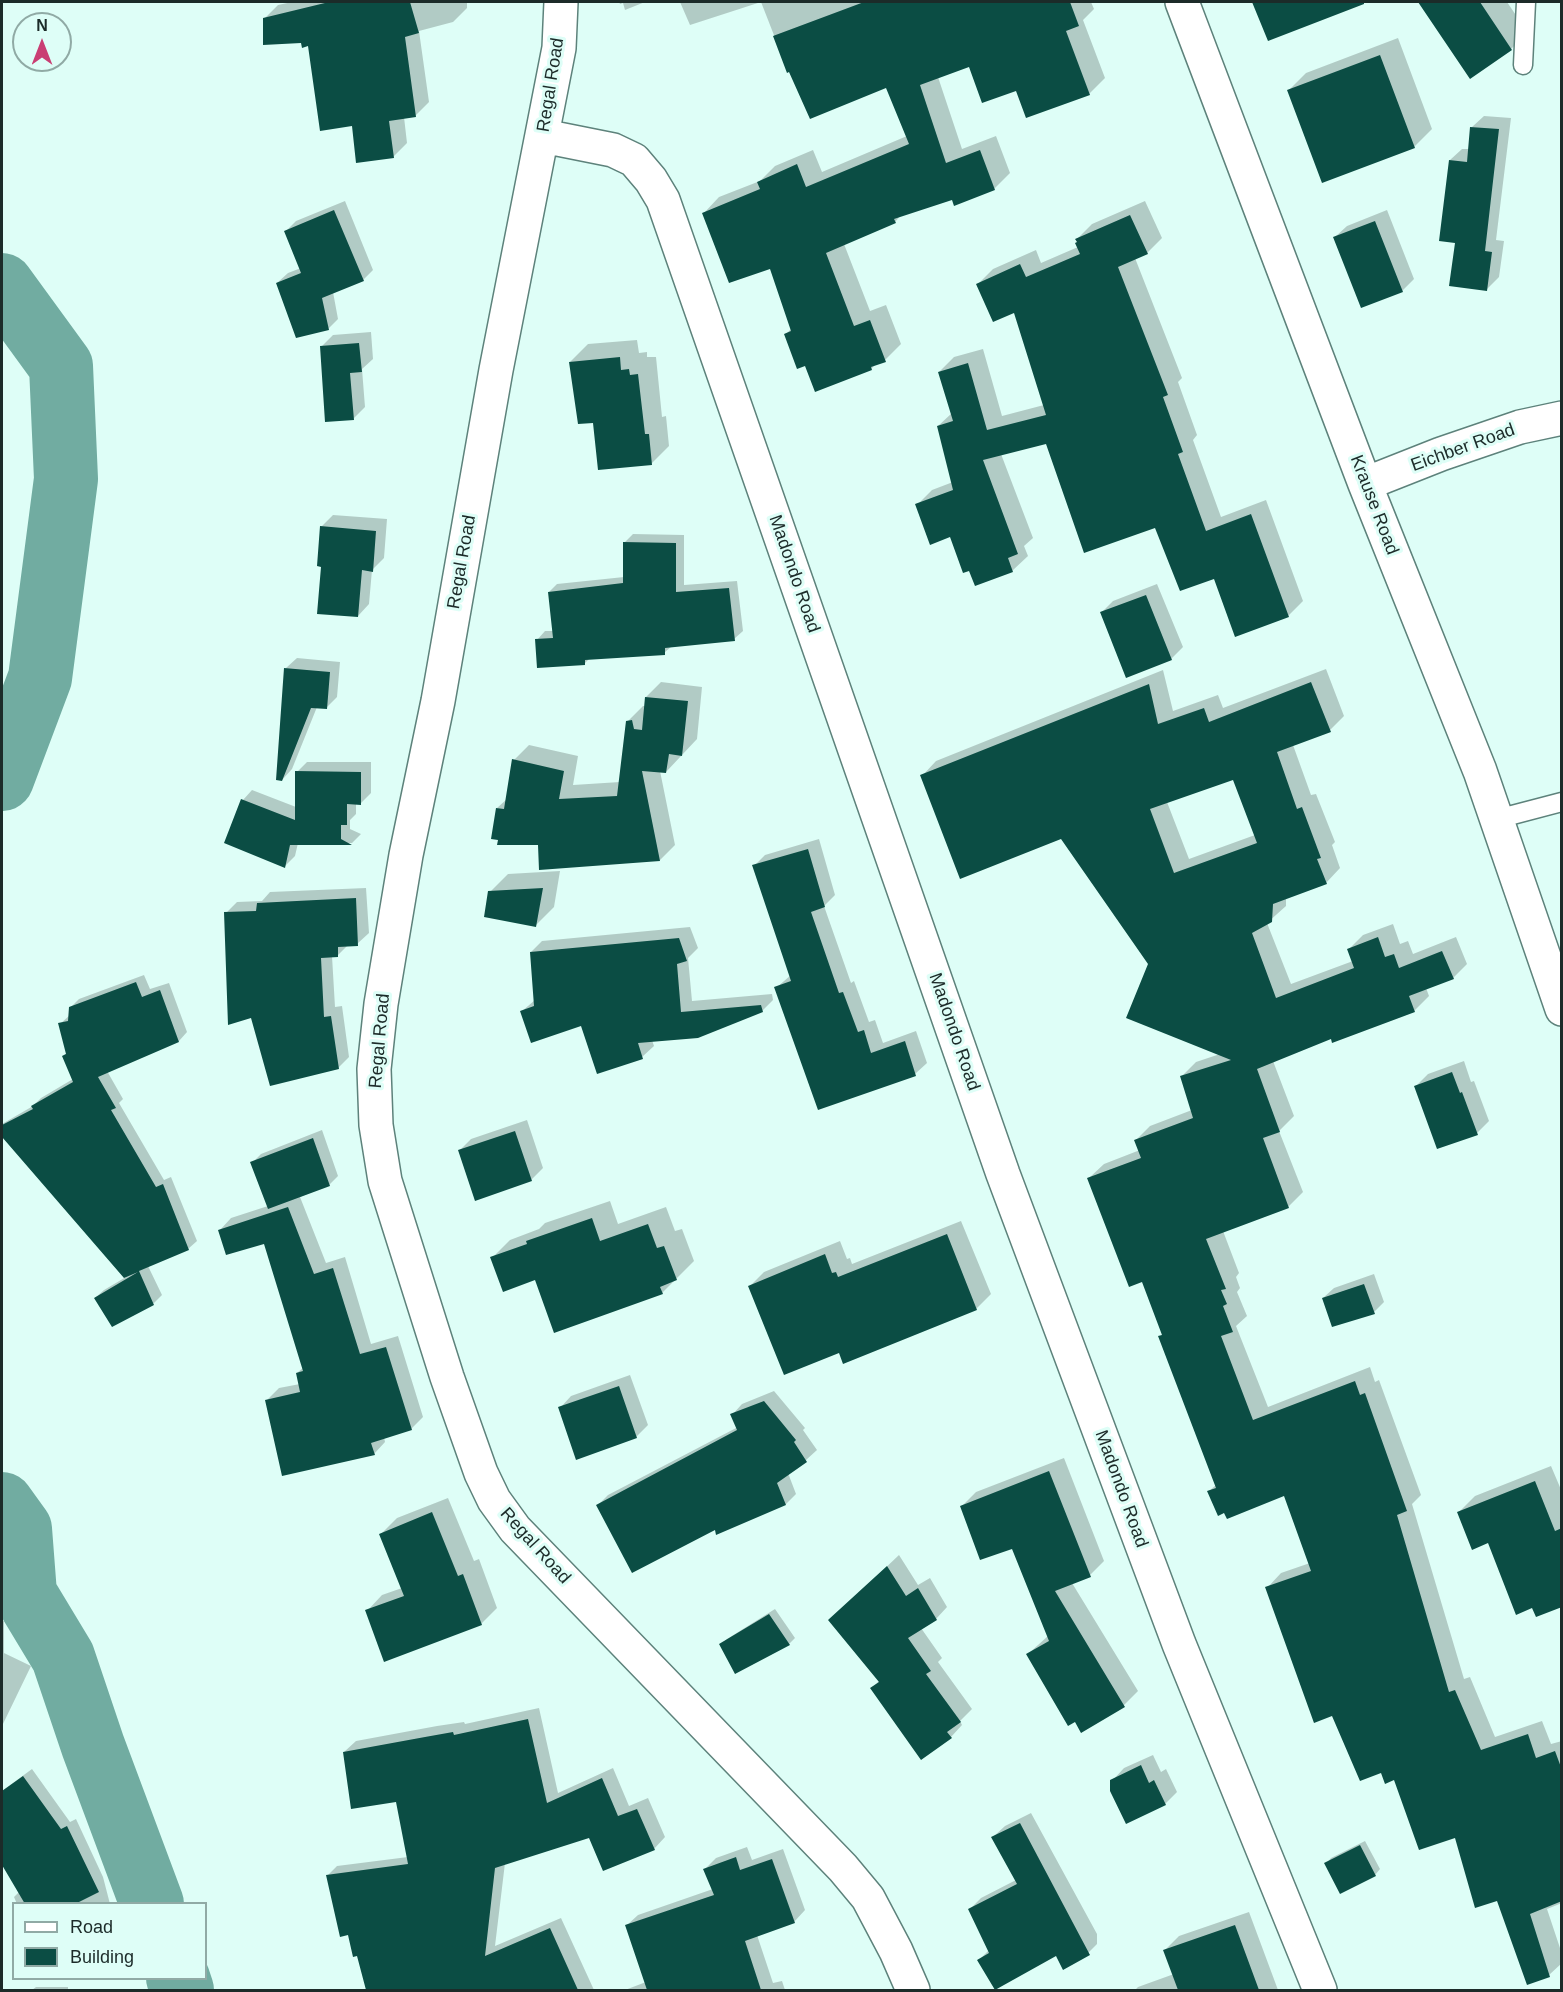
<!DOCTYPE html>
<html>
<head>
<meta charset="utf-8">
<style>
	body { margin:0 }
	#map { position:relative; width:1563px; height:1992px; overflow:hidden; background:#defef7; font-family:Arial,sans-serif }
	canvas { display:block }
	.frame { position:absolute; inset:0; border:3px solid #1c2b29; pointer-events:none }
	.legend { position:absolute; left:12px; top:1902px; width:195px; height:78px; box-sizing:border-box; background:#defef7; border:2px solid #90aaa5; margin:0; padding:8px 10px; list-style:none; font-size:18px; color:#1c2b29 }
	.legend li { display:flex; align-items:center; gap:12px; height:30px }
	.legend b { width:30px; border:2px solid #90aaa5 }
	.north { position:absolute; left:12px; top:12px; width:60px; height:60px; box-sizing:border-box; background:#defef7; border:2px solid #90aaa5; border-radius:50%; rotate:0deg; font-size:16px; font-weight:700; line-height:24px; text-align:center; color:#1c2b29 }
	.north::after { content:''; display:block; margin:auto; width:21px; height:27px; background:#c93e73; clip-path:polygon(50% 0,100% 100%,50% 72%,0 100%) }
</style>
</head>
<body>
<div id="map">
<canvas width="1563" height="1992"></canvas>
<div class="frame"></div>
<ul class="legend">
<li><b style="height:8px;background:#fff"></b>Road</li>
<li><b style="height:16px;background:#0b4d44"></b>Building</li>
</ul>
<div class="north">N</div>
</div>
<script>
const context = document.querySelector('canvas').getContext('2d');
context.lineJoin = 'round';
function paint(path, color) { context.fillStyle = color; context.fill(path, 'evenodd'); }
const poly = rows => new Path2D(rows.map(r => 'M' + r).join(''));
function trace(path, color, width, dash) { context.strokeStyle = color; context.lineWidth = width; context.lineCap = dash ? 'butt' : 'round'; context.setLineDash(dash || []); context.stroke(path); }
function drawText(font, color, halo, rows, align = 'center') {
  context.font = font + ' Arial,sans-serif'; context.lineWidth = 6; context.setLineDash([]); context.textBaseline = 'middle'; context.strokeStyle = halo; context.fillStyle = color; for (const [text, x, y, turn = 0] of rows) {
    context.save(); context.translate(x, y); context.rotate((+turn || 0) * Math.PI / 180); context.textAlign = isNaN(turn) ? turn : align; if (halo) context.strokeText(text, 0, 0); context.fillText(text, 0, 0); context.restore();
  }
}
paint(poly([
	[292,2,467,2,467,8,453,22,419,31,429,102,415,116,404,117,407,143,393,157,353,125,309,44,264,19,278,5],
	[619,2,645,2,625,10,623,3,620,4],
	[680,2,1091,2,1094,9,1083,20,1105,78,1089,94,1017,89,970,65,938,77,962,149,996,136,1010,173,994,189,953,198,902,214,895,222,844,244,870,311,886,305,901,344,885,360,876,364,871,369,806,364,785,335,792,328,771,267,704,213,719,197,760,181,775,166,813,150,822,172,907,136,887,86,788,71,761,2,690,25],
	[1254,2,1362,2,1268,39],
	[1420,2,1507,2,1528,33,1511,49,1470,77],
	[1398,38,1432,129,1414,147,1288,91,1306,73],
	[1484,116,1511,118,1496,240,1504,241,1499,277,1487,289,1457,242,1450,160,1462,149,1470,149,1472,127],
	[345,201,373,270,363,280,333,292,338,319,328,329,277,283,288,273,301,268,286,231,296,221],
	[1145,201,1162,238,1147,253,1135,258,1182,378,1178,382,1197,435,1193,440,1221,517,1266,500,1303,601,1288,616,1215,577,1156,526,1047,442,1001,454,1033,538,1024,546,1028,556,1012,571,970,569,951,536,917,505,932,490,953,482,938,426,952,413,939,372,954,357,983,349,1002,416,1044,405,1015,311,978,284,993,269,1036,250,1041,263,1078,247,1077,239,1092,224],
	[1387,210,1414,279,1402,291,1335,237,1347,226],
	[371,332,373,359,362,369,365,407,353,419,321,347,333,335],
	[637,340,639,353,647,352,647,357,656,357,662,417,666,416,669,446,651,464,595,421,570,362,588,344],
	[333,515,387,519,384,558,372,570,369,604,358,616,323,566,321,527],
	[633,534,684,535,684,585,737,581,743,631,734,639,672,646,664,653,590,658,585,663,537,640,545,631,554,631,549,592,557,584,624,577,624,543],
	[1157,584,1183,647,1171,659,1101,613,1113,601],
	[297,658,340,662,337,697,326,708,317,707,292,769,282,780,286,668],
	[1326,669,1344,716,1330,730,1293,745,1311,795,1316,794,1335,842,1332,845,1340,868,1326,883,1286,897,1286,906,1267,923,1291,984,1353,961,1349,949,1363,935,1393,924,1400,944,1408,941,1413,954,1456,937,1467,964,1453,978,1426,988,1429,996,1414,1011,1332,1037,1273,1061,1294,1116,1279,1131,1303,1192,1288,1207,1223,1231,1239,1273,1236,1277,1240,1288,1237,1292,1247,1316,1236,1326,1268,1407,1370,1367,1375,1382,1379,1380,1421,1495,1412,1504,1464,1679,1470,1677,1495,1737,1542,1721,1551,1744,1562,1741,1562,1903,1547,1909,1562,1954,1562,1963,1549,1975,1456,1836,1395,1778,1382,1771,1333,1714,1267,1588,1281,1573,1310,1563,1285,1494,1209,1491,1216,1485,1160,1337,1163,1333,1143,1280,1089,1178,1104,1164,1140,1150,1136,1140,1150,1126,1192,1110,1181,1077,1196,1062,1220,1054,1150,964,1062,838,922,776,936,761,1163,670,1173,711,1218,695,1223,708],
	[1233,778,1255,835,1189,859,1167,802],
	[661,682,702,687,697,739,666,772,660,771,675,845,660,860,540,843,497,808,507,799,514,760,529,745,578,756,573,785,620,782,628,721,643,706,645,706,646,697],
	[307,762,371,762,371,793,361,803,356,803,356,814,350,820,350,829,361,834,352,843,298,843,295,856,285,866,243,800,252,790,296,807,297,772],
	[819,839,835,895,824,906,851,983,854,981,869,1022,875,1020,883,1043,916,1031,927,1063,915,1074,819,1109,776,988,791,975,754,866,765,855],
	[560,871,554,907,536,925,490,892,508,874],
	[366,888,369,933,357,944,348,945,337,956,332,956,335,1007,342,1006,349,1057,338,1068,226,913,237,902,262,901,270,892],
	[690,927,698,948,688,958,692,1001,772,994,773,1000,762,1011,652,1040,654,1046,642,1057,582,1024,521,1012,535,1000,531,952,542,941],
	[144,975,150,989,169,983,187,1032,179,1041,107,1071,123,1099,119,1103,164,1180,171,1177,197,1241,188,1249,148,1266,162,1295,154,1303,112,1325,95,1298,104,1290,126,1277,2,1135,2,1124,33,1106,41,1098,73,1079,63,1056,67,1053,60,1024,70,1015,71,1007,79,999],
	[1464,1061,1471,1082,1474,1081,1489,1121,1477,1133,1416,1086,1428,1074],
	[527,1120,543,1168,531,1180,460,1150,471,1139],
	[322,1130,338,1176,329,1185,300,1197,326,1263,345,1257,371,1344,398,1336,423,1417,411,1429,384,1437,385,1442,374,1454,267,1400,279,1388,300,1384,297,1373,304,1367,265,1242,220,1230,231,1218,268,1206,252,1163,261,1154],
	[610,1201,618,1224,666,1207,675,1231,682,1229,694,1261,662,1293,536,1278,492,1258,510,1240,539,1229,545,1223],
	[961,1221,991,1294,976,1309,840,1351,750,1286,764,1272,840,1241,847,1259,850,1258,852,1264],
	[1374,1274,1384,1302,1374,1312,1323,1298,1334,1288],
	[630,1375,648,1425,636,1437,560,1408,571,1396],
	[774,1391,805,1428,803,1430,817,1450,806,1460,788,1473,796,1494,786,1504,715,1528,598,1505,608,1495,738,1427,732,1415,742,1404],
	[1064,1458,1104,1561,1090,1575,1072,1583,1138,1691,1124,1705,1075,1720,1028,1654,1048,1636,1012,1547,961,1507,976,1492],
	[1551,1466,1562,1492,1562,1606,1533,1607,1489,1541,1459,1512,1475,1496],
	[448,1498,474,1561,479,1559,497,1608,481,1624,367,1611,382,1595,402,1588,381,1534,397,1518],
	[899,1555,918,1585,930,1578,947,1607,936,1619,921,1628,942,1658,938,1662,972,1709,960,1721,962,1725,951,1737,872,1688,879,1681,842,1609],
	[775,1609,795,1638,789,1644,736,1672,721,1645,727,1639],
	[2,1621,4,1621,4,1653,31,1666,2,1726],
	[539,1708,558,1793,613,1768,629,1806,648,1798,665,1837,654,1849,590,1837,505,1863,495,1946,561,1918,594,1990,492,1990,398,1801,344,1752,356,1741,437,1726,464,1722,465,1724],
	[1153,1755,1161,1772,1166,1769,1177,1792,1165,1804,1112,1781,1124,1768],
	[32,1769,70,1822,76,1819,103,1877,110,1904,17,1904,14,1897,19,1892,2,1862,2,1835,14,1827,2,1810,2,1791],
	[1031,1813,1097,1934,1097,1944,1085,1956,1056,1954,979,1960,989,1950,970,1909,981,1898,1016,1880,993,1837,1005,1826],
	[1365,1841,1380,1869,1375,1875,1326,1864,1331,1858],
	[747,1847,752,1860,783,1849,805,1910,794,1922,757,1935,773,1983,782,1981,785,1990,625,1990,646,1982,626,1926,638,1915,713,1889,705,1869,716,1858],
	[408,1857,451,1990,367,1990,358,1954,327,1876,337,1866],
	[1249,1912,1278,1990,1135,1990,1138,1987,1174,1974,1165,1950,1179,1936],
	[36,1987,68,1987,68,1990,32,1990]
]), '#0003');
trace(poly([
	[2,285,61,366,66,479,40,678,2,779],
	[2,1504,20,1529,25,1594,63,1657,93,1746,152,1904],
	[178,1978,182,1990]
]), '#71aca1', 64);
paint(poly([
	[329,2,410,2,419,33,405,37,416,117,389,121,394,158,356,163,352,126,320,131,308,46,302,48,301,43,263,45,263,18],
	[864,2,1070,2,1079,26,1066,31,1090,95,1026,118,1016,91,982,103,969,67,920,85,946,163,980,150,995,190,954,206,952,200,894,219,896,223,826,253,854,326,870,320,886,362,871,367,872,370,815,392,805,366,797,369,784,334,791,331,770,269,729,283,702,213,760,189,757,182,797,164,806,187,909,144,886,88,810,119,789,72,787,73,773,36],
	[1252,2,1364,2,1364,4,1268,41],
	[1418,2,1480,2,1512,50,1470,79],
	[1380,55,1415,148,1322,183,1287,90],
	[1470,127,1499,129,1485,251,1492,252,1487,291,1449,286,1455,243,1439,241,1449,160,1467,162],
	[334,210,364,281,322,298,329,330,296,338,276,283,301,273,284,231],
	[1130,215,1148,254,1118,267,1168,395,1163,397,1183,452,1178,454,1206,531,1251,514,1289,617,1235,637,1214,579,1180,591,1155,528,1084,553,1046,444,983,460,1018,554,1008,558,1013,572,975,586,969,571,963,573,950,537,930,545,915,504,953,490,937,426,953,421,938,372,968,363,987,430,1046,415,1014,313,993,322,976,284,1020,264,1026,277,1080,254,1075,243,1077,242,1075,239],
	[1375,221,1403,292,1361,308,1333,237],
	[359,343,362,372,350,373,354,420,325,422,320,346],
	[620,357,621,370,629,369,630,375,638,374,645,434,649,434,652,465,598,470,593,423,578,424,569,362],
	[320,526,376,531,373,572,362,570,358,617,317,614,321,567,317,566],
	[623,542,676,543,676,592,729,588,735,641,665,648,665,655,585,660,585,665,537,668,535,639,553,638,548,592,623,583],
	[1146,595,1172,660,1126,678,1100,612],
	[284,668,330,672,327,709,311,708,282,781,276,780],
	[1311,682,1331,732,1277,752,1297,809,1302,807,1321,858,1317,859,1327,884,1273,904,1272,922,1252,933,1276,998,1354,968,1347,949,1378,937,1385,957,1394,954,1399,968,1442,951,1454,979,1409,996,1415,1012,1332,1043,1331,1039,1257,1069,1280,1132,1263,1138,1289,1208,1206,1239,1226,1289,1221,1290,1227,1304,1223,1306,1233,1332,1221,1336,1253,1420,1355,1381,1360,1395,1365,1393,1407,1511,1397,1515,1449,1692,1455,1690,1481,1750,1528,1734,1536,1758,1555,1751,1562,1770,1562,1901,1530,1914,1550,1977,1527,1985,1497,1901,1475,1908,1455,1838,1419,1850,1394,1780,1385,1784,1381,1773,1360,1781,1332,1716,1314,1723,1265,1587,1311,1571,1284,1496,1227,1519,1224,1513,1218,1516,1207,1491,1216,1488,1158,1336,1162,1335,1142,1282,1129,1287,1087,1178,1141,1158,1134,1140,1193,1118,1180,1076,1231,1060,1126,1018,1148,964,1061,839,960,879,920,775,1149,684,1158,724,1204,708,1209,722],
	[1233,780,1257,843,1174,873,1150,809],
	[645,697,688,701,682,756,669,754,666,773,642,771,660,861,539,870,538,845,497,845,498,840,491,839,496,808,504,809,512,759,564,771,559,799,617,796,626,721,632,720,634,729,642,730],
	[295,771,361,772,361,805,347,804,347,825,341,825,341,839,352,845,290,845,285,868,224,843,241,799,295,820],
	[808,849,825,907,811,912,839,993,843,992,858,1032,864,1030,871,1053,905,1041,916,1076,818,1110,774,987,791,981,752,865],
	[543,888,536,927,484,917,488,891],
	[356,898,358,946,338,947,338,957,321,958,324,1017,331,1016,339,1069,270,1086,251,1018,228,1025,224,912,256,911,257,903],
	[679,938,687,961,677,964,681,1012,761,1005,763,1012,698,1038,638,1043,643,1059,597,1074,581,1026,531,1043,520,1011,534,1006,530,952],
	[136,982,142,997,160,990,179,1042,98,1077,116,1108,111,1110,156,1187,163,1184,189,1250,139,1271,154,1305,112,1327,94,1298,138,1272,124,1278,2,1137,2,1125,33,1109,31,1106,73,1082,62,1056,66,1054,58,1023,68,1021,69,1007],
	[1452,1072,1460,1093,1462,1092,1478,1135,1437,1149,1414,1086],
	[515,1131,532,1181,475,1201,458,1150],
	[313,1138,330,1186,268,1209,250,1162],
	[288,1207,314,1274,333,1268,360,1354,386,1347,412,1430,371,1443,375,1455,282,1476,265,1400,300,1392,296,1373,303,1371,264,1244,226,1255,218,1230],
	[592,1218,600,1241,648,1224,657,1248,664,1246,677,1280,660,1287,663,1294,554,1333,535,1280,503,1292,490,1257,527,1244,526,1241],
	[947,1234,977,1310,843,1364,839,1353,784,1375,748,1286,825,1254,832,1273,836,1272,838,1277],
	[1364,1284,1375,1314,1332,1327,1322,1298],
	[619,1386,637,1438,576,1460,558,1407],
	[764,1401,796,1440,794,1442,807,1462,777,1483,786,1505,716,1535,715,1530,632,1573,596,1505,737,1430,730,1414],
	[1049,1471,1091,1577,1055,1591,1125,1707,1081,1733,1075,1722,1068,1726,1026,1654,1049,1641,1012,1549,980,1560,960,1506],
	[1535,1481,1555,1531,1562,1528,1562,1607,1536,1617,1532,1608,1516,1615,1488,1543,1472,1550,1457,1512],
	[432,1512,458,1576,463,1574,482,1625,384,1662,365,1610,404,1596,379,1534],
	[887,1566,906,1596,918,1588,937,1620,908,1638,931,1671,926,1674,961,1722,947,1732,952,1738,921,1760,870,1688,879,1682,828,1620],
	[769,1614,790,1645,735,1674,719,1644],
	[528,1719,547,1803,602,1778,618,1816,637,1809,655,1850,603,1871,589,1838,495,1868,485,1956,550,1928,578,1990,366,1990,357,1956,353,1957,348,1935,340,1937,326,1875,408,1864,396,1802,351,1809,343,1752,425,1737,453,1732,454,1735],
	[1141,1765,1149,1783,1154,1780,1166,1805,1126,1824,1110,1791,1110,1780],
	[23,1776,61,1829,67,1826,99,1892,75,1904,25,1904,2,1865,2,1791],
	[1020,1823,1090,1955,1063,1970,1056,1956,995,1990,977,1960,989,1953,968,1909,1017,1884,991,1837],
	[1360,1845,1376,1876,1340,1894,1324,1863],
	[736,1857,740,1870,772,1859,795,1923,745,1941,761,1990,647,1990,625,1925,714,1895,703,1869],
	[1235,1925,1259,1990,1178,1990,1163,1950]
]), '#0b4d44');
const service = poly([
	[1523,65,1526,2],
	[1497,819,1562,802]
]);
const minor = poly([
	[561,2,559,48,496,370,438,701,406,855,381,1004,374,1069,376,1125,385,1181,447,1377,481,1473,494,1500,515,1529,843,1868,868,1898,896,1951,913,1990],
	[1182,2,1365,484,1480,771,1562,1009],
	[543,136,613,150,634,160,651,180,663,200,1003,1174,1179,1644,1320,1990],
	[1365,484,1441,454,1520,427,1562,418]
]);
trace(service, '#5d827b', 21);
trace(minor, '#5d827b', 36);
trace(service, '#fff', 18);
trace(minor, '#fff', 33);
drawText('18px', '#1c2b29', '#defef7', [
	["Regal Road",551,85,-81],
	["Eichber Road",1463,448,-20],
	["Krause Road",1374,505,69],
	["Regal Road",462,562,-80],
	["Madondo Road",794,574,71],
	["Madondo Road",954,1032,71],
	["Regal Road",380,1041,-85],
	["Madondo Road",1121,1489,70],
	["Regal Road",535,1546,48]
]);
</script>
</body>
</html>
